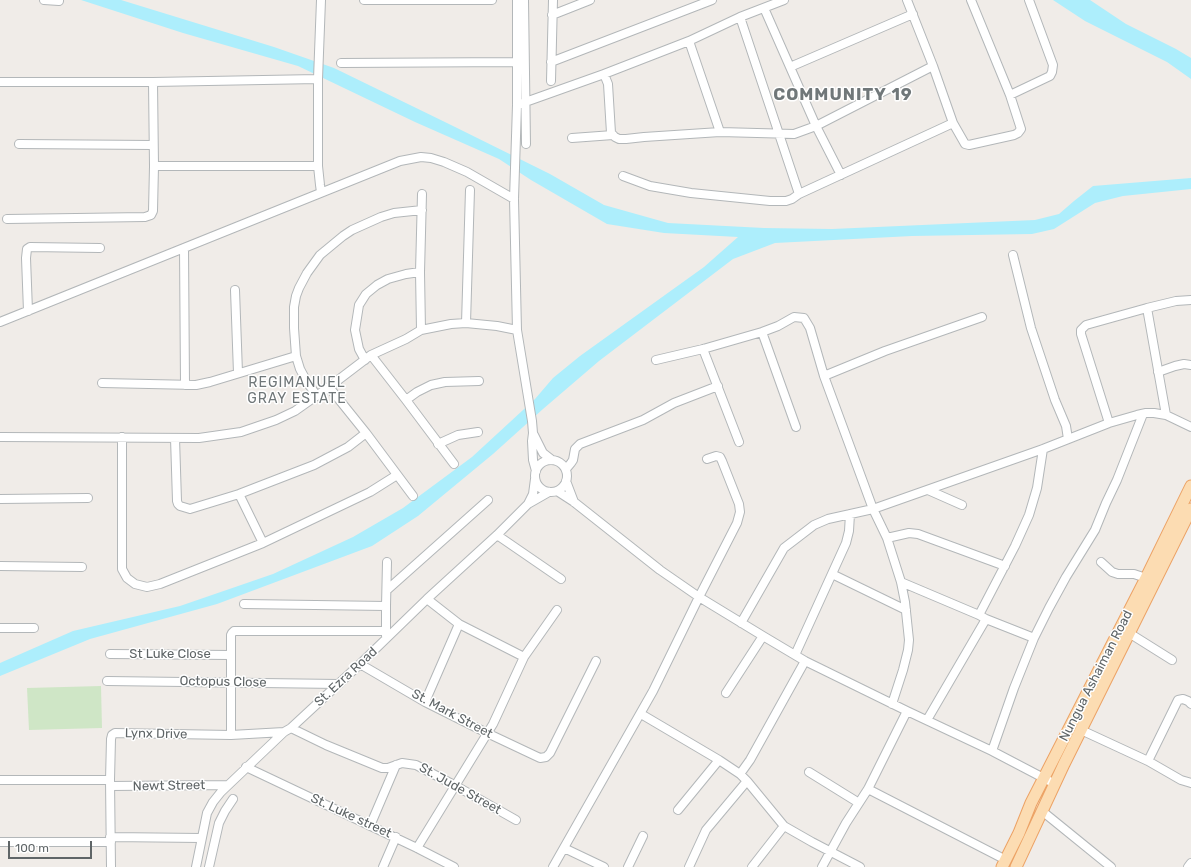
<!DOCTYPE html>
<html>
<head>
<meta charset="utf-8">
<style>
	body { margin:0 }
	#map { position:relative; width:1191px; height:867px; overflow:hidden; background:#f0ece8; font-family:Rubik,sans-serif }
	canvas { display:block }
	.scale { position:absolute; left:8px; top:841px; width:84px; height:18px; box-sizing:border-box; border:2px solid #5f6567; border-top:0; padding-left:5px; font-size:12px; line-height:14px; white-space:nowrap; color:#5f6567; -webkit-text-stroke:3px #fff; paint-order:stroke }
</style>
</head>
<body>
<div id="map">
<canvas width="1191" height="867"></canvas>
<div class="scale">100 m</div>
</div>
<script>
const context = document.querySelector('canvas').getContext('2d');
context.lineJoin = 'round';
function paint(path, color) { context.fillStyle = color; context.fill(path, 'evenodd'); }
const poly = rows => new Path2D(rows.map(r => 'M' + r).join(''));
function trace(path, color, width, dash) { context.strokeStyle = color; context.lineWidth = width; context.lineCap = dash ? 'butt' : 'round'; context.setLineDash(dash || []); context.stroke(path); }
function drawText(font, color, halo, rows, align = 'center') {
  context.font = font + ' Rubik,sans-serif'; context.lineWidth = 3; context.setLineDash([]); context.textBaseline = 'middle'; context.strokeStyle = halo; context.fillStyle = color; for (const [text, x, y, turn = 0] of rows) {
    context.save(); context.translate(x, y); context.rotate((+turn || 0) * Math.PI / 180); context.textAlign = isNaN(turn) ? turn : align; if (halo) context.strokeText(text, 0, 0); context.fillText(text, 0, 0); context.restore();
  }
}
paint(poly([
	[101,686,102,728,29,730,27,688]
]), '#cfe6c6');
paint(poly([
	[81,0,121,0,274,47,334,68,449,124,550,174,604,205,668,223,764,228,832,229,1035,220,1059,214,1074,201,1093,186,1191,178,1191,189,1123,196,1095,203,1054,229,1032,234,912,236,775,243,733,259,599,361,543,409,493,454,418,516,372,546,217,604,90,639,0,676,0,663,73,631,180,606,273,574,353,537,403,508,472,457,535,399,553,378,580,356,704,267,738,237,664,233,607,224,531,180,499,159,415,122,298,66,183,33],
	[1053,0,1090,0,1126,24,1176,49,1191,58,1191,79,1167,62,1085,21]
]), '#adeefc');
const minor = poly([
	[44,0,59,1],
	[321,0,318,79,318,166,320,185,321,192],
	[364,0,492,0],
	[517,0,517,105,514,199,517,330,532,421,533,433,532,441,533,460,536,471],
	[524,0,526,144],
	[764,8,816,126,841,175],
	[552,15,590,0],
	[740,17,799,194],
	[689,41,720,132],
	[551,62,712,0],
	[341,63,517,62],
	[790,67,913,14],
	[604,74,608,84,611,133,615,137,619,139,626,139,644,137,720,132,794,134,816,126,933,66],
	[551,81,553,0],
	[0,82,153,82,318,79],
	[1010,95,1050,76,1052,72,1053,65,1029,0],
	[517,105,604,74,689,41,740,17,784,0],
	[953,123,965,144,969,145,1014,135,1018,133,1021,129,1010,95,971,0],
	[572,138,613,135],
	[19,144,153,145],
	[154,166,318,166],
	[623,176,650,186,691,193,770,201,786,201,792,199,799,194,953,123,933,66,907,0],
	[7,219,145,217,151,215,153,211,154,166,153,82],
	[184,248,185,385],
	[1013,255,1031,328,1055,400,1066,426,1068,439],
	[235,290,238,373],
	[1147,308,1166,415],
	[28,311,26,258,27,249,30,247,100,248],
	[0,322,400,161,421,157,431,158,444,162,467,172,514,199],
	[466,323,470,190],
	[421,330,420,272,422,194],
	[762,332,796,427],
	[703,349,739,442],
	[371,355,406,400,454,464],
	[365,360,359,349,355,330,359,305,366,294,377,285,388,279,406,274,420,272],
	[656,360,703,349,762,332,778,326,794,317,804,318,810,328,824,376,873,509,887,538,901,582,905,602,909,640,908,650,903,670,892,704],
	[1158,372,1175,366,1184,364,1191,365],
	[824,376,885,351,982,317],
	[102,383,196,385,210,382,296,356],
	[329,387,366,433,413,496],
	[317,396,307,382,300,369,296,356,294,328,294,307,296,296,299,288,307,273,320,255,343,236,352,230,381,217,394,213,422,210],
	[406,400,417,392,431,385,445,382,479,381],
	[1109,423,1081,334,1081,330,1086,325,1147,308,1176,301,1191,300],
	[534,435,543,453,552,460],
	[0,437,199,438,241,432,276,420,295,411,329,387,371,355,406,339,421,330,451,324,466,323,497,326,517,330],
	[122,437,122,569,127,578,135,584,147,587,160,584,263,543,370,492,397,475],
	[175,438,177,501,178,504,180,506,190,509,239,494,314,465,348,447,366,433],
	[438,444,458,435,478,432],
	'535 476a16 16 0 1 1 32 0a16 16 0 1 1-32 0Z',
	[566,469,571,463,573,460,575,449,580,444,643,420,674,403,718,386],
	[566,481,574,502],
	[928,490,962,505],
	[557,491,574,502,660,570,699,597,763,636,805,661,907,711,992,751,1055,784],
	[239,494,263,543],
	[0,499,88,498],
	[528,504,533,494,535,479],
	[497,535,561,579],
	[887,538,909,533,918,534,1005,566],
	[1101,562,1112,572,1118,574,1134,574,1146,578],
	[0,566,82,567],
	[832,574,906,610],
	[901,582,979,615,986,619,1034,638],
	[387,590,488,500],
	[427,599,459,624,524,657],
	[244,604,386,606],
	[979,615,1015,546,1029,515,1037,488,1043,449],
	[741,623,784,548,814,525,828,519,873,509,1043,449,1109,423,1137,415,1146,413,1154,413,1166,415,1191,427],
	[0,628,34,628],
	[1129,633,1172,660],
	[386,636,386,606,387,562],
	[110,654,231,655],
	[795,655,846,543,849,531,850,514],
	[360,664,425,702,487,733,540,758,546,757,550,753,596,661],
	[107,681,339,684],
	[726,693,763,636],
	[425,702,459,624],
	[641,714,719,760,740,774,747,781,784,826,812,842,860,867],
	[927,720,986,619],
	[291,728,326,745,382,768,388,768,402,763,416,765,456,786,516,820],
	[1081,730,1148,761,1181,780,1191,783],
	[231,735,231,635,232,633,234,631,386,631],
	[992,751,1014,688,1034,638,1049,608,1066,577,1095,530,1106,503,1117,480,1143,414],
	[1148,761,1178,700,1183,699,1188,701,1191,704],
	[246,767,417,848,454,867],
	[809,772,859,803],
	[740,774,750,760,805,661],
	[0,780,110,780],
	[110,786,227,785],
	[868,789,1006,860],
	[678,810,719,760],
	[1042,811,1111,867],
	[370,826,396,765],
	[110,837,201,838],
	[0,842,111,842],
	[417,848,493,724,524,657,557,610],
	[564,848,604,867],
	[111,867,110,780,111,739,112,735,115,733,231,735,284,732],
	[196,867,207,813,213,802,221,792,284,732,291,728,360,664,427,599,497,535,528,504,549,492],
	[209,867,219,823,225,811,233,799],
	[383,867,396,837],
	[553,867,653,691,699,597,737,523,740,512,739,504,722,461,720,457,716,456,707,459],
	[628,867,643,836],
	[689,867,706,830,747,781],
	[752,867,784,826],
	[822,867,846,823,868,789,907,711],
	[1188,867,1191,863]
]);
const major = poly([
	[1002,867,1019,833,1031,803,1146,578,1191,486],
	[1016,867,1064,764,1191,509]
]);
trace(minor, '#b3b7b9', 10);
trace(major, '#eca265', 13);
trace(minor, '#fff', 8);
trace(major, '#fcdcb2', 11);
drawText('13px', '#5f6567', '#fff', [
	["St Luke Close",170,654],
	["Nungua Ashaiman Road",1096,676,-63],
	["St. Ezra Road",346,677,-43],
	["Octopus Close",223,682,1],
	["St. Mark Street",452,714,28],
	["Lynx Drive",156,734,1],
	["Newt Street",169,786,-1],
	["St. Jude Street",460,789,29],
	["St. Luke street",351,816,25]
]);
context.letterSpacing = '1px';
drawText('14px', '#707779', '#fff', [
	["REGIMANUEL",297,383],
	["GRAY ESTATE",297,399]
]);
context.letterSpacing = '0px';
context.letterSpacing = '1px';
drawText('bold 17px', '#707779', '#fff', [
	["COMMUNITY 19",843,95]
]);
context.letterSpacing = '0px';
</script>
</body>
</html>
